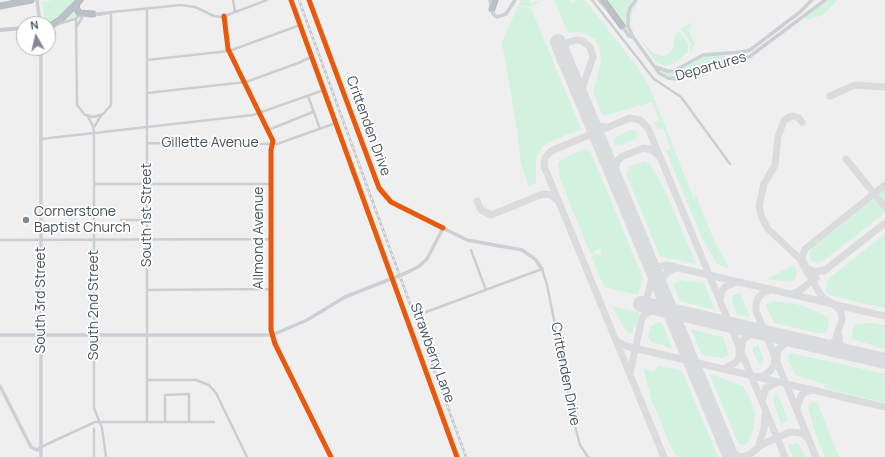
<!DOCTYPE html>
<html>
<head>
<meta charset="utf-8">
<style>
	body { margin:0 }
	#map { position:relative; width:885px; height:457px; overflow:hidden; background:#f0efef; font-family:Manrope,sans-serif }
	canvas { display:block }
	.north { position:absolute; left:16px; top:16px; width:40px; height:40px; box-sizing:border-box; background:#fff; border:1px solid #b5b9be; border-radius:50%; rotate:352deg; font-size:11px; font-weight:700; line-height:16px; text-align:center; color:#45515d }
	.north::after { content:''; display:block; margin:auto; width:14px; height:18px; background:#818890; clip-path:polygon(50% 0,100% 100%,50% 72%,0 100%) }
</style>
</head>
<body>
<div id="map">
<canvas width="885" height="457"></canvas>
<div class="north">N</div>
</div>
<script>
const context = document.querySelector('canvas').getContext('2d');
context.lineJoin = 'round';
function paint(path, color) { context.fillStyle = color; context.fill(path, 'evenodd'); }
const poly = rows => new Path2D(rows.map(r => 'M' + r).join(''));
function trace(path, color, width, dash) { context.strokeStyle = color; context.lineWidth = width; context.lineCap = dash ? 'butt' : 'round'; context.setLineDash(dash || []); context.stroke(path); }
function drawText(font, color, halo, rows, align = 'center') {
  context.font = font + ' Manrope,sans-serif'; context.lineWidth = 3.5; context.setLineDash([]); context.textBaseline = 'middle'; context.strokeStyle = halo; context.fillStyle = color; for (const [text, x, y, turn = 0] of rows) {
    context.save(); context.translate(x, y); context.rotate((+turn || 0) * Math.PI / 180); context.textAlign = isNaN(turn) ? turn : align; if (halo) context.strokeText(text, 0, 0); context.fillText(text, 0, 0); context.restore();
  }
}
paint(poly([
	[54,0,77,0,61,17,52,23,45,24,42,2],
	[521,0,530,0,530,4,543,0,530,7,519,5],
	[554,0,570,0,572,3,576,0,585,0,637,67,650,88,693,197,696,196,713,238,729,268,717,264,702,238,666,151,671,148,663,128,657,130,654,121,660,122,652,102,606,115,602,114,593,91,601,62,599,46,595,39,586,34,578,32,568,33],
	[605,0,632,0,626,15,627,30],
	[640,0,632,11,631,24,634,32,653,53,663,56,670,53,673,49,675,34,679,31,688,43,688,52,672,65,666,66,657,63,634,32,631,26,630,15,633,7],
	[828,0,837,0,823,15,807,20,805,17],
	[518,6,531,8,581,129,551,141,542,147,536,159,536,183,529,187,521,164,518,135,502,42],
	[74,8,79,16,64,20],
	[692,22,689,31,695,44,690,53,691,43,681,29],
	[707,56,722,56,734,58,705,63,679,77,672,77,661,72,677,73,699,59],
	[630,130,636,131,637,138,620,146,615,145,614,141,617,136],
	[586,148,591,153,643,278,638,295,604,287,591,255,599,254,601,258,601,249,594,251,594,254,590,253,560,179,558,163,566,157],
	[644,161,650,164,664,188,696,264,660,256,626,174,629,167],
	[885,190,885,213,823,261,817,263,811,261,809,254,812,248],
	[69,209,76,209,76,220,69,220],
	[885,234,885,308,828,295,826,290,828,279],
	[793,265,797,271,795,280,789,282,767,279],
	[680,280,704,283,715,310,680,301,673,284],
	[740,293,750,317,737,314,732,302,733,295],
	[773,301,796,304,814,310,828,317,829,326,825,333,818,333,774,323,766,306,768,303],
	[612,306,639,312,636,326,633,328,634,332,629,333,624,328],
	[662,322,672,349,651,342,648,337,650,327,656,323],
	[873,323,885,325,885,349,852,339,852,331,856,324],
	[691,329,723,337,729,355,723,358,702,355],
	[758,345,764,360,760,365,753,352,753,347],
	[791,353,885,374,885,403,824,388,825,384,796,375,788,360,788,356],
	[659,366,679,370,683,373,718,457,677,457,670,445,652,401,644,371,645,368,650,371,654,371],
	[712,374,744,387,751,401,755,414,754,428,748,442,744,445,738,443,710,375],
	[775,394,778,395,787,416,787,421,781,424,773,400],
	[812,402,817,402,839,457,825,457,817,438,808,408,809,403],
	[796,443,798,443,806,457,793,457,788,445]
]), '#d2f1df');
trace(poly([
	[570,72,563,66,560,60,560,52,563,47,569,42,576,40,582,41,590,47,593,57,583,86,582,94,583,103],
	[830,96,855,85,885,87],
	[590,118,598,126,606,127],
	[802,122,799,118,793,116,789,117,784,121,778,136,775,165,764,184,759,206,762,218,768,229,799,258,822,297,837,307,841,312,842,320,835,341,826,346,814,345],
	[846,159,885,207],
	[623,198,614,172,618,160,623,156,644,148,652,150,658,155],
	[477,201,481,210,491,215,543,194,551,195,557,200],
	[827,269,816,272,806,268,802,258,805,249,885,185],
	[824,271,885,223],
	[771,290,763,293,758,298,756,304,756,311,816,457],
	[791,294,799,291,816,278],
	[720,300,722,291,725,287,737,282],
	[645,305,654,271,659,267,666,265,885,316],
	[668,305,662,289,661,281,667,272,676,268],
	[729,321,734,325,756,331],
	[839,335,839,342,842,348,855,354],
	[617,341,626,346,885,407],
	[741,351,743,340,750,334,757,332,781,338],
	[777,360,778,350,786,342,794,341,816,346],
	[724,369,735,363,739,358,739,349],
	[630,373,642,318,645,314,655,309,680,314],
	[758,377,764,376,771,370,774,365,775,357],
	[762,401,766,388,778,382],
	[797,409,801,396,805,392,813,390],
	[719,426,729,450,740,457,749,455,763,444,790,432,801,433,808,438],
	[758,447,764,429,765,415],
	[664,457,544,166,545,158,551,151,630,118,640,120,648,128,785,457]
]), '#dadbdc', 7);
trace(poly([
	[558,42,731,457],
	[641,304,885,361]
]), '#dadbdc', 16);
const highway = poly([
	[603,0,622,26],
	[78,2,76,7,79,13,93,14],
	[0,6,31,0],
	[492,9,495,0],
	[52,25,60,20,80,0]
]);
trace(highway, '#b4b9c0', 7);
trace(poly([
	[233,0,235,12],
	[291,0,457,457],
	[592,0,654,79,681,97,730,164],
	[147,8,147,421],
	[93,14,181,5,195,7,214,16,222,17,267,0],
	[88,15,77,17,76,19,77,105,85,115,94,117,103,114,111,105,111,12],
	[98,15,109,13],
	[224,16,228,49,273,141,271,150,272,335],
	[55,25,75,19],
	[77,26,82,18],
	[147,60,229,51,300,25],
	[302,61,312,57],
	[147,93,246,82,301,62],
	[308,96,320,129],
	[88,117,92,124,94,131,94,408,102,428,106,457],
	[94,127,101,116],
	[268,130,313,112],
	[41,139,253,115,324,90],
	[147,143,277,144,336,123],
	[94,184,271,184],
	[121,220,147,220],
	[0,240,271,239],
	[471,250,486,290],
	[147,290,271,289],
	[418,315,542,269,547,285,576,430,580,445,588,457],
	[147,380,196,380,209,385,216,393,247,457],
	[165,421,165,395,189,394,189,421],
	[94,429,94,457],
	[41,447,95,422,214,422]
]), '#cbced1', 2.5);
trace(poly([
	[37,0,40,24],
	[309,0,375,179,385,197,398,206,467,240,522,250,535,259,542,269],
	[490,0,493,14,497,17,506,14,515,0],
	[599,0,607,9],
	[636,0,630,8,628,16,628,26,633,37,659,73,668,78,676,79,684,77,703,66,749,57,825,0],
	[621,25,629,36,633,37],
	[41,48,41,457],
	[656,67,667,71,674,71,703,55,742,52,750,50,800,12,812,0],
	[406,273,418,267,427,259,443,228],
	[0,335,272,335,307,320,345,297,388,280],
	[272,335,331,457],
	[0,386,31,447,37,450,41,447]
]), '#ccd0d3', 3.5);
trace(poly([
	[0,30,24,28]
]), '#c6cacf', 4);
trace(highway, '#bbc0c6', 5);
const rail = poly([
	[299,0,466,457]
]);
trace(rail, '#c5c7ca', 2.5);
trace(rail, '#fff', 1, [3]);
trace(poly([
	[388,280,406,273]
]), '#ccd0d3', 3.5);
trace(poly([
	[291,0,457,457],
	[309,0,379,188,391,202,443,228],
	[224,16,228,49,273,141,271,150,271,330,275,344,331,457]
]), '#e8590c', 5);
for (const [x, y, r, color] of [
	[26,220,4,"#818890"]
]) { const dot = new Path2D(); dot.arc(x, y, r, 0, 2 * Math.PI); context.fillStyle = color; context.fill(dot); trace(dot, '#fff', 1.5); }
drawText('14px', '#45515d', '#fff', [
	["Departures",711,67,-16],
	["Crittenden Drive",368,126,70],
	["Gillette Avenue",210,143],
	["South 1st Street",147,215,-90],
	["Allmond Avenue",259,238,-90],
	["South 3rd Street",41,300,-90],
	["South 2nd Street",94,305,-90],
	["Strawberry Lane",432,353,70],
	["Crittenden Drive",565,374,79]
]);
drawText('14px', '#45515d', '#fff', [
	["Cornerstone",34,212],
	["Baptist Church",34,228]
], 'left');
</script>
</body>
</html>
